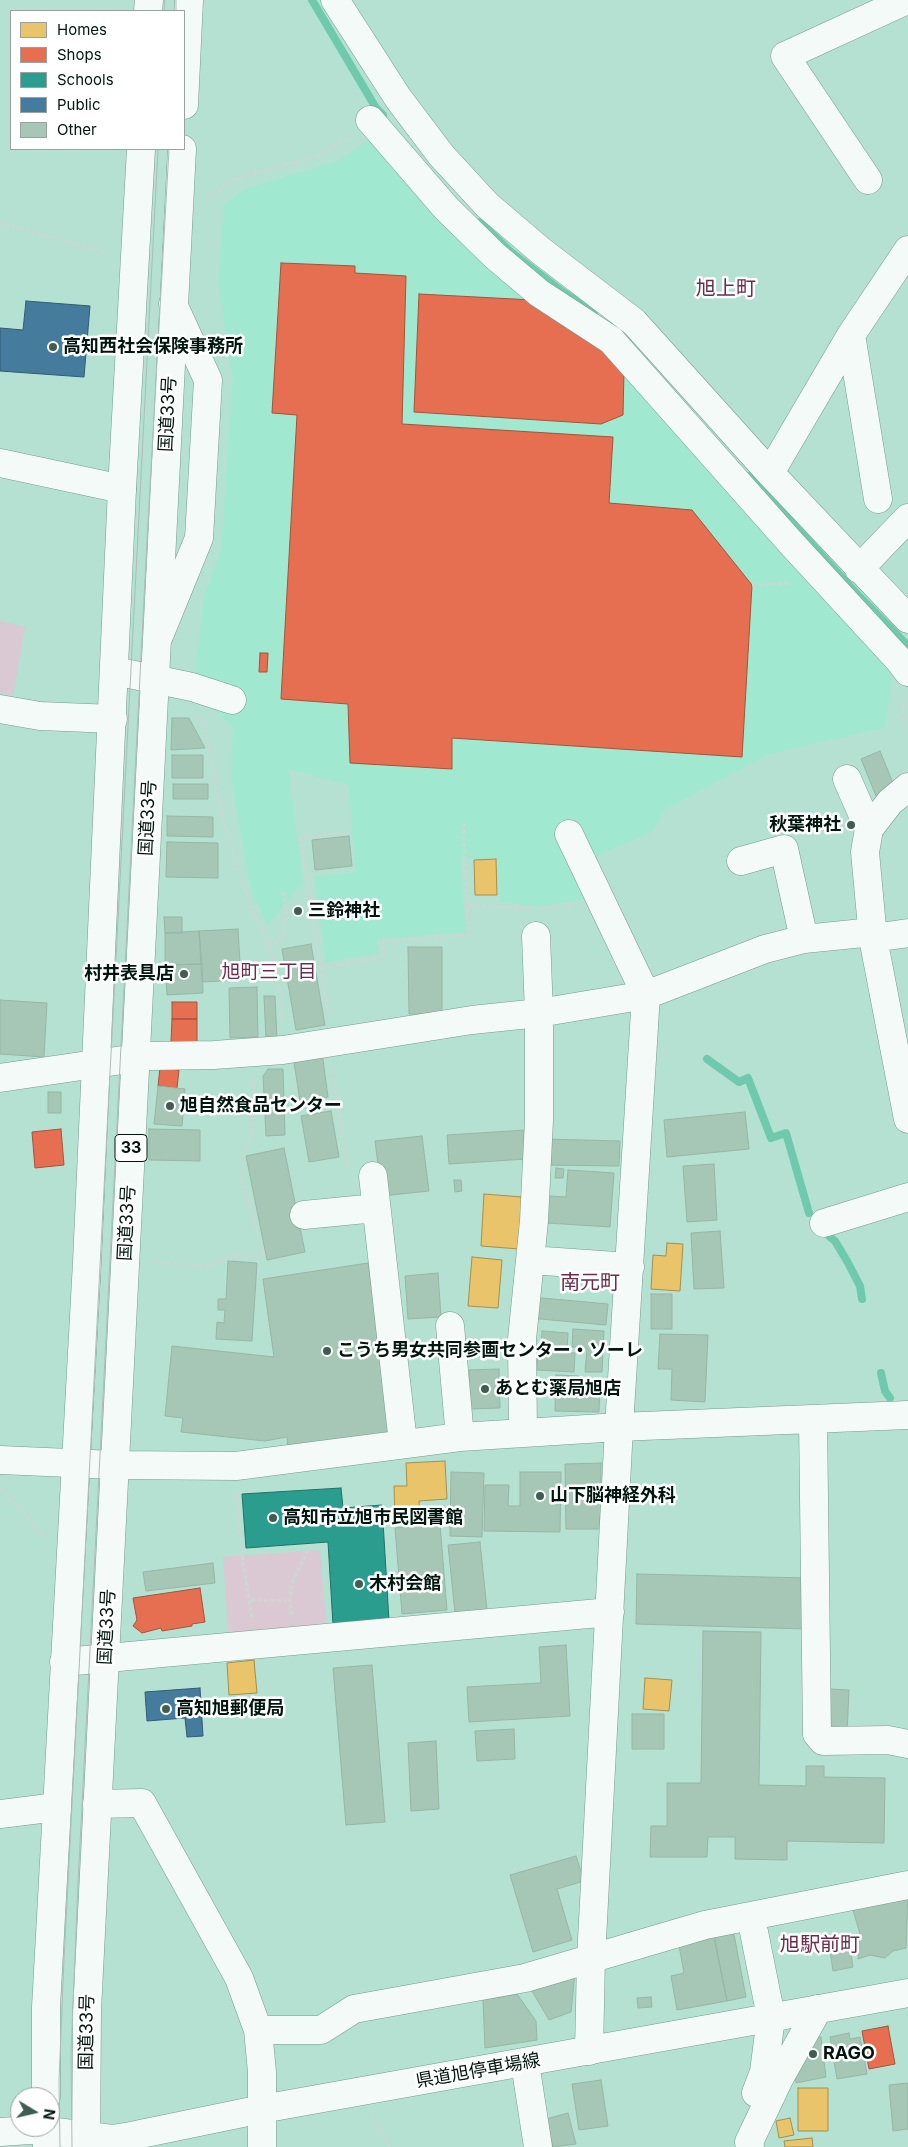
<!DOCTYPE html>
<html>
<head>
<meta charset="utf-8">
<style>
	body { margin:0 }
	#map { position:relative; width:908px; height:2147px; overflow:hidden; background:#b4e1d1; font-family:Inter,sans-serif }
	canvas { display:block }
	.legend { position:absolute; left:10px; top:10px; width:175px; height:140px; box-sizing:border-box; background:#fff; border:1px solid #99a29f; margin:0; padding:6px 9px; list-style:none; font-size:15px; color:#00160e }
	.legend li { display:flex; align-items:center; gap:10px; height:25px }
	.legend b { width:25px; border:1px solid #99a29f }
	.north { position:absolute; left:10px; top:2087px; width:50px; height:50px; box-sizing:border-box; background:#fff; border:1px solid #99a29f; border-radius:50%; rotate:99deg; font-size:14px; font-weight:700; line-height:20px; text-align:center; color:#00160e }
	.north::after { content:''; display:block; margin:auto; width:18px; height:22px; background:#3f5d52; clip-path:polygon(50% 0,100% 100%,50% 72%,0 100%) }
</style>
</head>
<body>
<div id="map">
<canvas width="908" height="2147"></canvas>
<ul class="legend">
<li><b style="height:14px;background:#e9c46a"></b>Homes</li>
<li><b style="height:14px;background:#e76f51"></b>Shops</li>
<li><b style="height:14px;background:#2a9d8f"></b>Schools</li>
<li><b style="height:14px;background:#457b9d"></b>Public</li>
<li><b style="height:14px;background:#a6c6b6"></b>Other</li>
</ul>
<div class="north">N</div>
</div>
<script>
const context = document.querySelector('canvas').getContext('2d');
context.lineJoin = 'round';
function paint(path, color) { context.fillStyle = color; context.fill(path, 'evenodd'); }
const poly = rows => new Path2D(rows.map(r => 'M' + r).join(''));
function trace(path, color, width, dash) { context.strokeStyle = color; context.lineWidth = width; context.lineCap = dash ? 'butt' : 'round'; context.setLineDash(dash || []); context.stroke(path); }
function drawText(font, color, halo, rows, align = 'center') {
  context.font = font + ' Inter,"Noto Sans JP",sans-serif'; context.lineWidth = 5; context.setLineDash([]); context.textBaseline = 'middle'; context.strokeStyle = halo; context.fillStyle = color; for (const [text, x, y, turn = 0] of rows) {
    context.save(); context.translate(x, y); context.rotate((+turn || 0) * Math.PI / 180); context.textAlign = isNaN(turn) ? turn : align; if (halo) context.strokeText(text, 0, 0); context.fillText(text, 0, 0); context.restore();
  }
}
paint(poly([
	[373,138,608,345,893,662,886,727,769,754,665,809,653,831,580,863,597,898,538,906,500,902,498,858,461,859,465,932,377,939,378,953,326,962,314,877,355,872,349,785,288,769,304,885,296,890,268,925,251,890,231,778,233,727,204,700,195,673,204,597,221,549,233,379,218,285,224,204,248,188,336,162]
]), '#a0e8cf');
paint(poly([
	[0,621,25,627,13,695,0,693],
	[320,1550,327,1634,229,1642,223,1557]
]), '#dac8d3');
const homes = poly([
	[496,859,497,895,475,895,474,860,496,859],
	[484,1194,522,1197,519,1249,481,1246,484,1194],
	[667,1243,683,1244,680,1291,651,1289,653,1255,666,1256,667,1243],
	[472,1257,502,1260,498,1308,468,1306,472,1257],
	[445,1461,447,1499,419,1501,420,1520,395,1521,394,1486,407,1486,406,1463,445,1461],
	[254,1660,257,1693,229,1695,227,1663,254,1660],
	[645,1678,672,1680,669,1711,643,1709,645,1678],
	[798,2088,828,2088,828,2131,798,2131,798,2088],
	[790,2118,794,2135,779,2138,776,2121,790,2118],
	[812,2138,813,2147,785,2147,784,2141,812,2138]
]);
paint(homes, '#e9c46a');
trace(homes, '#a3904e', 1);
const shops = poly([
	[281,263,355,266,355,273,406,276,402,424,613,437,609,503,692,510,752,585,742,757,452,738,452,769,350,763,348,704,281,699,297,415,272,413,281,263],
	[419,294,533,300,606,347,624,370,623,415,601,424,414,412,419,294],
	[260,653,268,653,267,672,259,672,260,653],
	[172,1002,197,1002,197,1019,172,1019,172,1002],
	[172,1019,197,1019,197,1042,171,1042,172,1019],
	[160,1068,179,1070,177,1088,158,1086,160,1068],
	[61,1129,64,1165,35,1168,32,1132,61,1129],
	[200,1588,205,1622,192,1624,192,1626,162,1631,161,1628,142,1633,133,1626,137,1620,133,1598,200,1588],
	[888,2026,895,2064,869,2069,862,2031,888,2026]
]);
paint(shops, '#e76f51');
trace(shops, '#a2543d', 1);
const schools = poly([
	[341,1488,343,1508,382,1505,389,1621,333,1625,328,1542,246,1548,242,1494,341,1488]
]);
paint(schools, '#2a9d8f');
trace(schools, '#1d7468', 1);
const public = poly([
	[26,301,90,306,84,377,0,371,0,328,23,330,26,301],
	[200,1688,203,1736,187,1737,185,1718,147,1721,145,1692,200,1688]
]);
paint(public, '#457b9d');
trace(public, '#305d72', 1);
trace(poly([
	[312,0,376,108,383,115],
	[480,222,512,253,560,290,594,312],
	[749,476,857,594,908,646],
	[707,1059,739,1082,748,1078,771,1138,786,1133,809,1213],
	[830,1237,835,1241,847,1261,860,1286,862,1299],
	[881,1373,885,1391,890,1398]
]), '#6fcaad', 8);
const building = poly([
	[172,718,189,718,205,748,171,750,172,718],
	[880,751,895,788,876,796,861,759,880,751],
	[172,755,203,755,203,778,172,778,172,755],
	[173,784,208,784,208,799,173,799,173,784],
	[167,816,213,817,213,837,167,836,167,816],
	[349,836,352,866,315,870,312,840,349,836],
	[167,842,218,843,218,878,166,877,167,842],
	[164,917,182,917,182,933,165,933,164,917],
	[238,929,241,980,202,982,199,931,238,929],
	[199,931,202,964,165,965,165,933,199,931],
	[311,944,325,1025,296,1030,282,949,311,944],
	[408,947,442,947,442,1014,409,1014,408,947],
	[202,964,203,993,167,995,165,965,202,964],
	[257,987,258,1037,230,1038,229,988,257,987],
	[264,996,275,996,277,1039,266,1040,264,996],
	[0,1000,47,1003,44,1057,0,1054,0,1000],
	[322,1052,328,1097,300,1101,293,1056,322,1052],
	[268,1069,283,1069,285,1135,266,1136,263,1076,268,1069],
	[158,1086,185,1089,182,1126,154,1124,158,1086],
	[48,1092,61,1092,61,1113,48,1113,48,1092],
	[331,1111,339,1157,309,1162,301,1116,331,1111],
	[745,1112,749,1149,667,1157,664,1120,745,1112],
	[149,1129,200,1130,200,1161,149,1160,149,1129],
	[526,1130,527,1159,449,1164,447,1135,526,1130],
	[422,1136,429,1191,382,1196,375,1141,422,1136],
	[544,1139,620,1141,619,1166,544,1165,544,1139],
	[284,1148,305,1252,267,1260,246,1156,284,1148],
	[714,1164,717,1220,687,1222,683,1166,714,1164],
	[556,1168,564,1169,563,1178,555,1178,556,1168],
	[568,1170,614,1173,610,1227,547,1223,549,1196,566,1197,568,1170],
	[454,1180,461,1180,462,1191,455,1192,454,1180],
	[720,1231,724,1288,694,1289,691,1233,720,1231],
	[228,1261,257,1263,252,1341,216,1339,217,1322,224,1323,225,1310,218,1310,218,1299,226,1299,228,1261],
	[368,1263,393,1433,288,1449,287,1437,265,1441,181,1432,183,1418,165,1416,172,1346,274,1357,263,1279,368,1263],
	[438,1273,441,1317,408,1319,405,1276,438,1273],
	[651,1294,672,1294,672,1329,651,1329,651,1294],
	[531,1297,608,1304,606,1325,529,1318,531,1297],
	[573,1329,604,1331,602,1372,585,1372,587,1348,572,1347,573,1329],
	[542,1331,568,1333,567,1349,541,1348,542,1331],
	[660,1334,708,1335,705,1402,671,1400,672,1369,658,1369,660,1334],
	[538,1351,575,1353,574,1372,537,1370,538,1351],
	[499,1369,500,1408,470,1409,469,1370,499,1369],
	[556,1375,579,1376,579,1381,600,1381,599,1412,555,1411,556,1375],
	[601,1463,601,1529,566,1529,565,1464,601,1463],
	[451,1472,484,1473,482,1537,450,1536,451,1472],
	[520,1472,561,1472,560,1532,484,1531,485,1485,509,1485,508,1506,520,1506,520,1472],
	[440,1524,447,1610,402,1614,395,1528,440,1524],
	[480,1542,487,1610,455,1613,448,1545,480,1542],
	[213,1563,215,1583,146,1591,143,1572,213,1563],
	[637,1574,808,1578,807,1629,636,1624,637,1574],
	[703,1631,761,1632,759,1785,806,1786,806,1766,824,1766,824,1777,885,1778,884,1843,787,1841,787,1860,735,1859,735,1837,708,1837,707,1857,650,1857,651,1826,667,1826,667,1783,701,1783,703,1631],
	[566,1645,570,1716,469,1722,467,1687,541,1683,539,1647,566,1645],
	[372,1665,385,1822,346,1825,333,1668,372,1665],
	[830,1689,849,1690,847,1733,827,1733,830,1689],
	[632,1714,664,1714,664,1749,632,1749,632,1714],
	[514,1729,515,1759,477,1761,475,1731,514,1729],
	[436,1741,439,1809,411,1811,408,1743,436,1741],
	[576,1856,584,1881,557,1889,572,1940,533,1952,510,1875,576,1856],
	[908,1891,906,1948,893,1951,885,1958,870,1955,858,1959,860,1934,851,1903,908,1891],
	[733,1929,746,1997,727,2001,713,1932,733,1929],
	[713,1932,727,2001,677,2010,671,1976,684,1973,678,1940,713,1932],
	[848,1935,853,1967,833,1971,830,1951,837,1950,835,1937,848,1935],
	[575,1973,571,2012,549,2020,532,1991,575,1973],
	[517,1994,536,2021,537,2040,485,2048,483,2000,517,1994],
	[651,1997,652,2007,638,2008,637,1998,651,1997],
	[849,2033,850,2039,860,2037,867,2074,837,2079,830,2037,849,2033],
	[821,2037,826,2077,796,2083,795,2070,809,2038,821,2037],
	[601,2080,608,2126,579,2130,572,2084,601,2080],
	[908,2083,908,2129,893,2131,889,2085,908,2083],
	[568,2113,576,2144,553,2147,546,2119,568,2113]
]);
paint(building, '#a6c6b6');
trace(building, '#97b6a6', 1);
const minor = poly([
	[335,0,398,98,441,155,487,205,541,251,634,322,770,473,908,619],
	[370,120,446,208,495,256,539,293,611,340,791,543,898,659,908,672],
	[868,180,785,56,907,0],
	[851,335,878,499],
	[0,463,122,489],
	[770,473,851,335,908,250],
	[859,569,908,518],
	[159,636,199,538,208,380,173,304],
	[115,671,192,687,232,700],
	[0,709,40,716,113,719],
	[847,779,869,829],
	[908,787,890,802,869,829,865,852,873,938,908,1119],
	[569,834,646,995,619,1427,591,1959,589,2051],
	[741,861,784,849,804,939],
	[873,938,908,933],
	[0,1078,150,1056,214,1055,283,1050,472,1020,539,1013,646,995,765,949,804,939,873,932],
	[373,1176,403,1443],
	[304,1215,376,1208],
	[824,1223,908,1197],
	[544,1261,630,1267],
	[450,1326,460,1437],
	[813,1420,817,1734,823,1741,888,1740,908,1744],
	[523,1433,522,1339,534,1221,539,1120,539,1013,536,936],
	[0,1460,115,1465,236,1466,460,1437,619,1427,908,1415],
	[64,1662,610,1612],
	[97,1804,142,1803,239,1978,258,2030,262,2072,262,2147],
	[0,1814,57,1807],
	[754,1932,771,2017,764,2072,756,2093],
	[258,2030,321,2030,354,2009,525,1978,705,1925,908,1885],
	[525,2063,538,2147],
	[0,2132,30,2130,48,2131],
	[750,2147,749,2142,779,2079,818,2009]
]);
const major = poly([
	[48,2131,112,2139,131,2136,262,2109,908,1993]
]);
const highway = poly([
	[148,11,149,0],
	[184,105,189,0],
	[46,2097,46,2007,87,1262,122,489,141,149],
	[47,2147,48,2127],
	[86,2147,87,2010,182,149]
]);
trace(minor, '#769b8f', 29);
trace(major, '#769b8f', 29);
trace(highway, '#769b8f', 29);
trace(poly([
	[207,198,235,179,320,155,350,137],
	[0,223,108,253],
	[752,585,791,583],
	[199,717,205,729,223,821,250,905,271,951,280,992,282,1023],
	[900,727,905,698],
	[469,906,531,908],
	[542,909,573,905],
	[286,914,298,912],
	[268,945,276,942,283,935,286,914,283,892],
	[321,968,384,957,383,942,469,935,463,822],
	[328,1015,301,838,349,832],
	[332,1070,348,1167],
	[153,1262,209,1266,231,1256,264,1255,242,1181,242,1161,251,1136,254,1078],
	[1,1488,45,1538],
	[237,1491,241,1550,252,1619],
	[251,1600,290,1601],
	[292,1615,290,1601,292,1583,310,1545],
	[372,2117,389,2147]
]), '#cad8d4', 3, [4, 2.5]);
trace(minor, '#f4faf8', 28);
trace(major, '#f4faf8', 28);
trace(highway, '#f4faf8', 28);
trace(poly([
	[164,11,165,0],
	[176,11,176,0],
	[60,2147,59,2081,64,1959,158,149],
	[72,2147,71,2053,78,1883,147,540,169,149]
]), '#afbbb7', 1);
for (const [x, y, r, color] of [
	[53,347,5,"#3f5d52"],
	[851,825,5,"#3f5d52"],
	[298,911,5,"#3f5d52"],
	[184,974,5,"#3f5d52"],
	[170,1106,5,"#3f5d52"],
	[327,1351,5,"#3f5d52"],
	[485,1389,5,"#3f5d52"],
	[540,1496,5,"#3f5d52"],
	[273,1518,5,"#3f5d52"],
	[359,1584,5,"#3f5d52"],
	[166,1709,5,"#3f5d52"],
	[813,2054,5,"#3f5d52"]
]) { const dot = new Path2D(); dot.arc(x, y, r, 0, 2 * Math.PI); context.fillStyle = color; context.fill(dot); trace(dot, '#fff', 2); }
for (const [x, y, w] of [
	[131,1148,32]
]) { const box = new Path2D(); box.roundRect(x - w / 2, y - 13.5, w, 27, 4); context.fillStyle = '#fff'; context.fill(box); trace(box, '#00160e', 1); }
drawText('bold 16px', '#00160e', null, [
	["33",131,1148]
]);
drawText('bold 18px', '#00160e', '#fff', [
	["高知西社会保険事務所",63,347],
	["秋葉神社",841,825,"right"],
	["三鈴神社",308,911],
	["村井表具店",174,974,"right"],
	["旭自然食品センター",180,1106],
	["こうち男女共同参画センター・ソーレ",337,1351],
	["あとむ薬局旭店",495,1389],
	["山下脳神経外科",550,1496],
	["高知市立旭市民図書館",283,1518],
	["木村会館",369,1584],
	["高知旭郵便局",176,1709],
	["RAGO",823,2054]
], 'left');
drawText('18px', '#00160e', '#fff', [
	["国道33号",168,414,-87],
	["国道33号",148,818,-87],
	["国道33号",127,1223,-87],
	["国道33号",107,1627,-87],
	["国道33号",87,2032,-89],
	["県道旭停車場線",478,2071,-10]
]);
drawText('19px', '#6b2b4d', '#fff', [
	["旭町三丁目",269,972]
]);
drawText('20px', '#6b2b4d', '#fff', [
	["旭上町",726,289],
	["南元町",590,1283],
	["旭駅前町",820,1945]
]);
</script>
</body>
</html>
